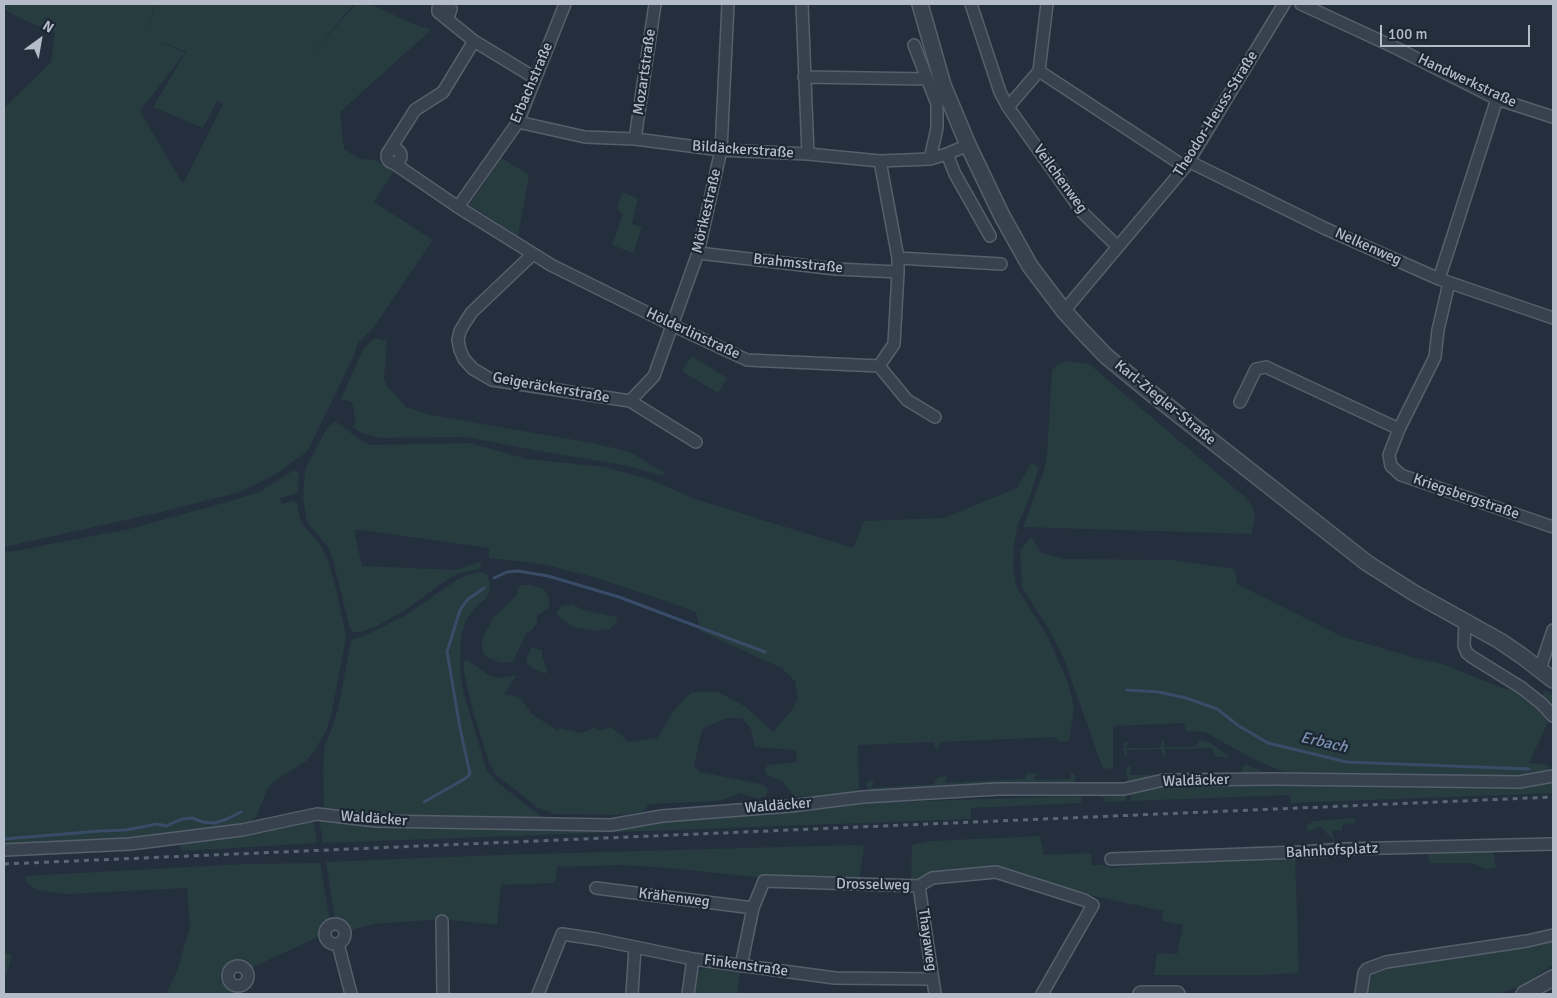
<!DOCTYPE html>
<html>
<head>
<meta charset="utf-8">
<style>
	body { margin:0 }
	#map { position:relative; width:1557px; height:998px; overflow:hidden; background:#242f3e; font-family:Signika,sans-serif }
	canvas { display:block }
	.frame { position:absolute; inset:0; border:5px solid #b4bcc9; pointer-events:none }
	.north { position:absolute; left:15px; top:15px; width:50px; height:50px; -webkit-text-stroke:4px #1d2633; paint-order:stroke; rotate:32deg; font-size:14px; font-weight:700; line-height:20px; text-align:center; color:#b4bcc9 }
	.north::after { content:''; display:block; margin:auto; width:18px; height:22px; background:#b4bcc9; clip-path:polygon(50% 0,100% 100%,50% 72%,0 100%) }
	.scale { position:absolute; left:1380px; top:25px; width:150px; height:22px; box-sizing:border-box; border:2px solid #b4bcc9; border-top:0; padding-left:6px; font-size:15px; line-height:18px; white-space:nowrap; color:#b4bcc9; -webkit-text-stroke:4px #1d2633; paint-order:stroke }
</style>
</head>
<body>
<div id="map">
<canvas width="1557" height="998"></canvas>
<div class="frame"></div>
<div class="north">N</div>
<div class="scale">100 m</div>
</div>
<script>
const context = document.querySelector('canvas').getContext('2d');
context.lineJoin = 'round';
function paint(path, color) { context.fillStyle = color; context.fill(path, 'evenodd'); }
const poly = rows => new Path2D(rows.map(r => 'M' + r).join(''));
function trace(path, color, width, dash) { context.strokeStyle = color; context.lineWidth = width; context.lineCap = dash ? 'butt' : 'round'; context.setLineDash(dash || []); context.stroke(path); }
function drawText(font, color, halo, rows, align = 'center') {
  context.font = font + ' Signika,sans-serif'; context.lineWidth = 4.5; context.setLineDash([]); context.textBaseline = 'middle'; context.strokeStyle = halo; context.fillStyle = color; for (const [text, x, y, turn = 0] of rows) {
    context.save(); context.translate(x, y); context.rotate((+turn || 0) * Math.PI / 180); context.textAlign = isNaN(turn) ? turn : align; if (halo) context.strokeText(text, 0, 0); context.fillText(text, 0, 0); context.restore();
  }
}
paint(poly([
	[4,4,155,4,145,35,156,4,354,4,306,60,356,4,370,4,411,23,431,30,340,112,344,149,360,159,376,160,393,172,374,202,433,240,374,327,358,343,353,358,307,452,271,477,240,492,157,513,4,547,4,108,51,62,55,33,21,19,4,9],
	[152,38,186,52,153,107,203,128,217,101,223,104,183,184,140,111,185,53],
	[501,158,529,175,518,236,470,205],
	[622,192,638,198,632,224,642,227,633,253,612,245,623,214,617,209],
	[374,338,387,341,384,379,387,386,406,407,431,415,592,443,630,452,666,474,660,475,623,465,539,451,466,437,379,438,360,432,352,426,356,425,352,402,341,399,363,349],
	[692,356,727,378,718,393,682,371],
	[1068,361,1089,364,1244,496,1253,507,1255,518,1251,534,1023,527,1043,474,1047,455,1052,370,1059,364],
	[335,421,359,439,370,445,470,443,527,459,605,467,652,480,692,498,853,548,864,521,944,518,1017,488,1031,463,1039,467,1029,499,1018,524,1014,546,1013,566,1016,586,1049,639,1068,683,1074,708,1069,741,1059,742,1055,737,941,742,937,749,934,749,935,743,933,742,858,745,859,789,847,795,796,797,791,793,783,782,767,775,765,769,768,765,797,762,796,750,755,747,751,729,742,718,726,718,702,729,694,766,700,772,764,785,768,789,766,796,758,799,740,793,719,801,649,804,643,812,619,815,555,814,538,808,495,774,489,763,473,711,464,672,464,661,469,661,490,676,501,678,517,675,504,694,519,697,532,714,558,731,559,728,582,733,595,727,598,731,611,727,629,742,657,738,675,709,692,692,718,692,746,707,773,732,791,711,798,699,795,681,782,668,700,631,696,612,651,596,597,578,542,564,489,558,489,548,361,530,354,530,362,566,457,570,478,562,482,565,479,569,460,573,446,580,407,609,377,626,361,632,354,632,350,628,333,560,328,547,307,522,303,499,305,469,326,430],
	[294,470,299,474,298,491,295,494,280,498,282,504,293,501,297,503,301,522,321,546,328,560,337,593,346,637,331,716,326,731,313,753,306,761,273,782,267,790,256,817,250,822,164,836,100,841,90,839,64,841,57,844,4,847,4,553,129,529,231,501,259,492],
	[1031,537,1042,553,1065,559,1172,560,1235,569,1237,584,1341,636,1415,658,1442,664,1504,689,1512,689,1531,700,1549,720,1529,763,1548,765,1551,772,1516,780,1293,775,1257,761,1205,732,1186,731,1184,723,1113,726,1113,768,1103,769,1064,659,1047,626,1022,588,1020,550],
	[482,572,487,575,489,580,490,591,485,599,475,608,466,620,461,636,460,670,464,695,487,771,498,783,545,819,410,819,324,810,323,771,325,744,331,731,338,709,351,640,362,637,406,615,458,579,470,574],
	[522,585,531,585,544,589,550,600,548,609,537,615,537,623,531,631,526,633,513,662,500,663,485,656,482,648,482,639,493,618,516,596,518,589],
	[572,604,583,610,616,617,617,623,609,629,597,631,574,627,561,619,556,613,561,606],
	[531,648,542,650,542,656,547,670,545,674,536,670,527,664,527,657],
	[1545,690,1553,696,1553,707,1542,697],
	[1199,740,1209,742,1230,757,1216,757,1212,748,1165,749,1165,756,1163,756,1161,749,1126,750,1128,757,1125,756,1123,750,1125,742,1128,742,1126,748,1160,748,1162,741,1164,741,1164,747,1196,747],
	[1245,764,1264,772,1265,774,1132,783,1128,781,1126,769,1129,765,1131,765,1130,775,1240,774],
	[1071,772,1076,777,1073,784,872,792,867,787,867,782,873,780,874,780,871,788,934,784,938,777,947,776,945,783,1024,779,1028,773,1037,773,1034,780,1071,779],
	[1553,783,1553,793,1291,803,1290,795,1130,801,1133,790,1179,785,1514,785],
	[1126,792,1126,801,1105,802,1105,798,1088,794],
	[1081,796,1081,803,971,808,971,819,323,843,319,819,552,831,608,830,660,821,859,803],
	[1355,818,1356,823,1343,824,1342,830,1332,831,1334,841,1321,827,1318,827,1315,830,1307,831,1307,825,1314,821],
	[313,819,317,843,182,851,179,843],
	[1040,836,1044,855,1091,853,1092,865,1103,865,1111,868,1156,863,1295,856,1299,973,1261,975,1154,975,1157,953,1177,954,1183,925,1162,921,1163,911,1084,894,1030,877,938,873,911,881,912,845,932,841],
	[852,845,864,846,859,881,762,878,670,868,622,865,557,867,555,883,501,885,497,925,443,919,374,924,350,930,345,923,335,919,326,862,498,855],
	[1493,851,1496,868,1484,869,1473,863,1431,863,1428,858,1429,854,1435,852],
	[320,863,330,921,321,928,320,936,251,968,248,964,241,961,237,960,228,963,221,971,220,980,222,984,230,989,242,992,243,994,166,994,177,971,190,927,187,888,68,894,37,890,27,883,25,876,244,864],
	[1553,938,1553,965,1521,986,1498,994,1367,994,1367,986,1369,979,1375,971,1382,968,1503,951,1534,945],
	[4,953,12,955,4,982],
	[707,968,740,973,737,994,694,994,697,974,701,969]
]), '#263c3f');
trace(poly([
	[494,578,507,572,518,571,548,576,619,597,765,652],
	[1127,690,1159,692,1186,698,1217,709,1239,726,1268,743,1347,762,1529,769],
	[424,802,466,778,470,774,460,728,447,652,460,610,467,600,484,588],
	[4,839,100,831,126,830,157,824,166,826,182,819,192,818,203,822,215,823,227,819,241,812]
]), '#394c67', 3);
const minor = poly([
	[443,4,438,8,438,12,443,16,446,17,449,15,451,9,447,4],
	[802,4,808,154],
	[971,4,1000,92,1008,107,1083,213,1118,247],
	[1301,4,1396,48,1497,99,1553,117],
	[443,16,474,41,535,78],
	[914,45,937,104,937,128,930,159],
	[1039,71,1185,167],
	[804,77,927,79],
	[1008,107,1039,71,1047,4],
	[518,122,585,137,635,139,721,150,808,154,880,161,930,159,947,154,968,145],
	[635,139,655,4],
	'387 156a7 7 0 1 1 14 0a7 7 0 1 1-14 0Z',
	[389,151,415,110,443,92,474,41],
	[947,154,955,174,990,236],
	[1188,161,1324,228,1439,279,1553,318],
	[392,162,458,207,551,265,672,325,747,360,879,366,907,400,935,417],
	[458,207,518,122,565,4],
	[698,253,836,269,898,272],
	[533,254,472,312,466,321,460,331,458,340,460,350,464,359,473,369,492,380,630,401,654,376,698,253,721,150,728,4],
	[898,258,1001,264],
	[1439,279,1497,99],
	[1449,283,1438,330,1435,357,1399,429,1389,455,1391,466,1401,475,1553,527],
	[1064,311,1185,167,1284,4],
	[879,366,894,344,898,272,898,258,880,161],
	[630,401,696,442],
	[1240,402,1256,369,1266,367,1399,429],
	[1465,622,1464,646,1467,653,1472,657,1522,688,1542,704,1553,716],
	[1540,669,1553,630],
	[4,850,130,844,242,830,317,814,376,821,611,825,662,816,791,806,863,797,998,789,1124,789,1164,780,1276,779,1519,782,1553,776],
	[1111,859,1300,852,1343,849,1553,844],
	[919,886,935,994],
	[596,888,753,908],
	[442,921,443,994],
	'325 934a10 10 0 1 1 20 0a10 10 0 1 1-20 0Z',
	[338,944,351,994],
	'228 976a10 10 0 1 1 20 0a10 10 0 1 1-20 0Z',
	[741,966,753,908,764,881,919,886,932,878,996,872,1084,900,1093,905,1042,994],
	[538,994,562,934,596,939,693,959,835,978,933,979],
	[632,994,635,947],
	[688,994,693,959],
	[1361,994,1364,973,1367,969,1386,962,1527,941,1553,935]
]);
const tertiary = poly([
	[920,4,943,85,968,145,1002,216,1030,266,1064,311,1082,331,1106,356,1151,393,1367,563,1414,593,1500,641,1522,656,1553,680],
	[1141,994,1177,994],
	[1524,994,1553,978]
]);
trace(minor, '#565f6c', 14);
trace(tertiary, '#565f6c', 18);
trace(minor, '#38414e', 11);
trace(tertiary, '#38414e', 15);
trace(poly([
	[4,864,1553,797]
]), '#5a6575', 3, [5, 5]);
drawText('15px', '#b4bcc9', '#1d2633', [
	["Mozartstraße",645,72,-82],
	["Handwerkstraße",1467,81,25],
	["Erbachstraße",532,83,-67],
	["Theodor-Heuss-Straße",1216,114,-58],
	["Bildäckerstraße",743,150,4],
	["Veilchenweg",1060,179,54],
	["Mörikestraße",707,211,-77],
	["Nelkenweg",1368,247,24],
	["Brahmsstraße",798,264,6],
	["Hölderlinstraße",693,334,25],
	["Geigeräckerstraße",551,388,10],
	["Karl-Ziegler-Straße",1165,403,39],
	["Kriegsbergstraße",1466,497,19],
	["Waldäcker",1196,781,-2],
	["Waldäcker",778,806,-5],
	["Waldäcker",374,819,4],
	["Bahnhofsplatz",1332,851,-3],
	["Drosselweg",873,885,1],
	["Krähenweg",674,898,7],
	["Thayaweg",927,940,82],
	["Finkenstraße",746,966,8]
]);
drawText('italic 16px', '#7c92b1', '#1d2633', [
	["Erbach",1324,743,13]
]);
</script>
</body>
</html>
